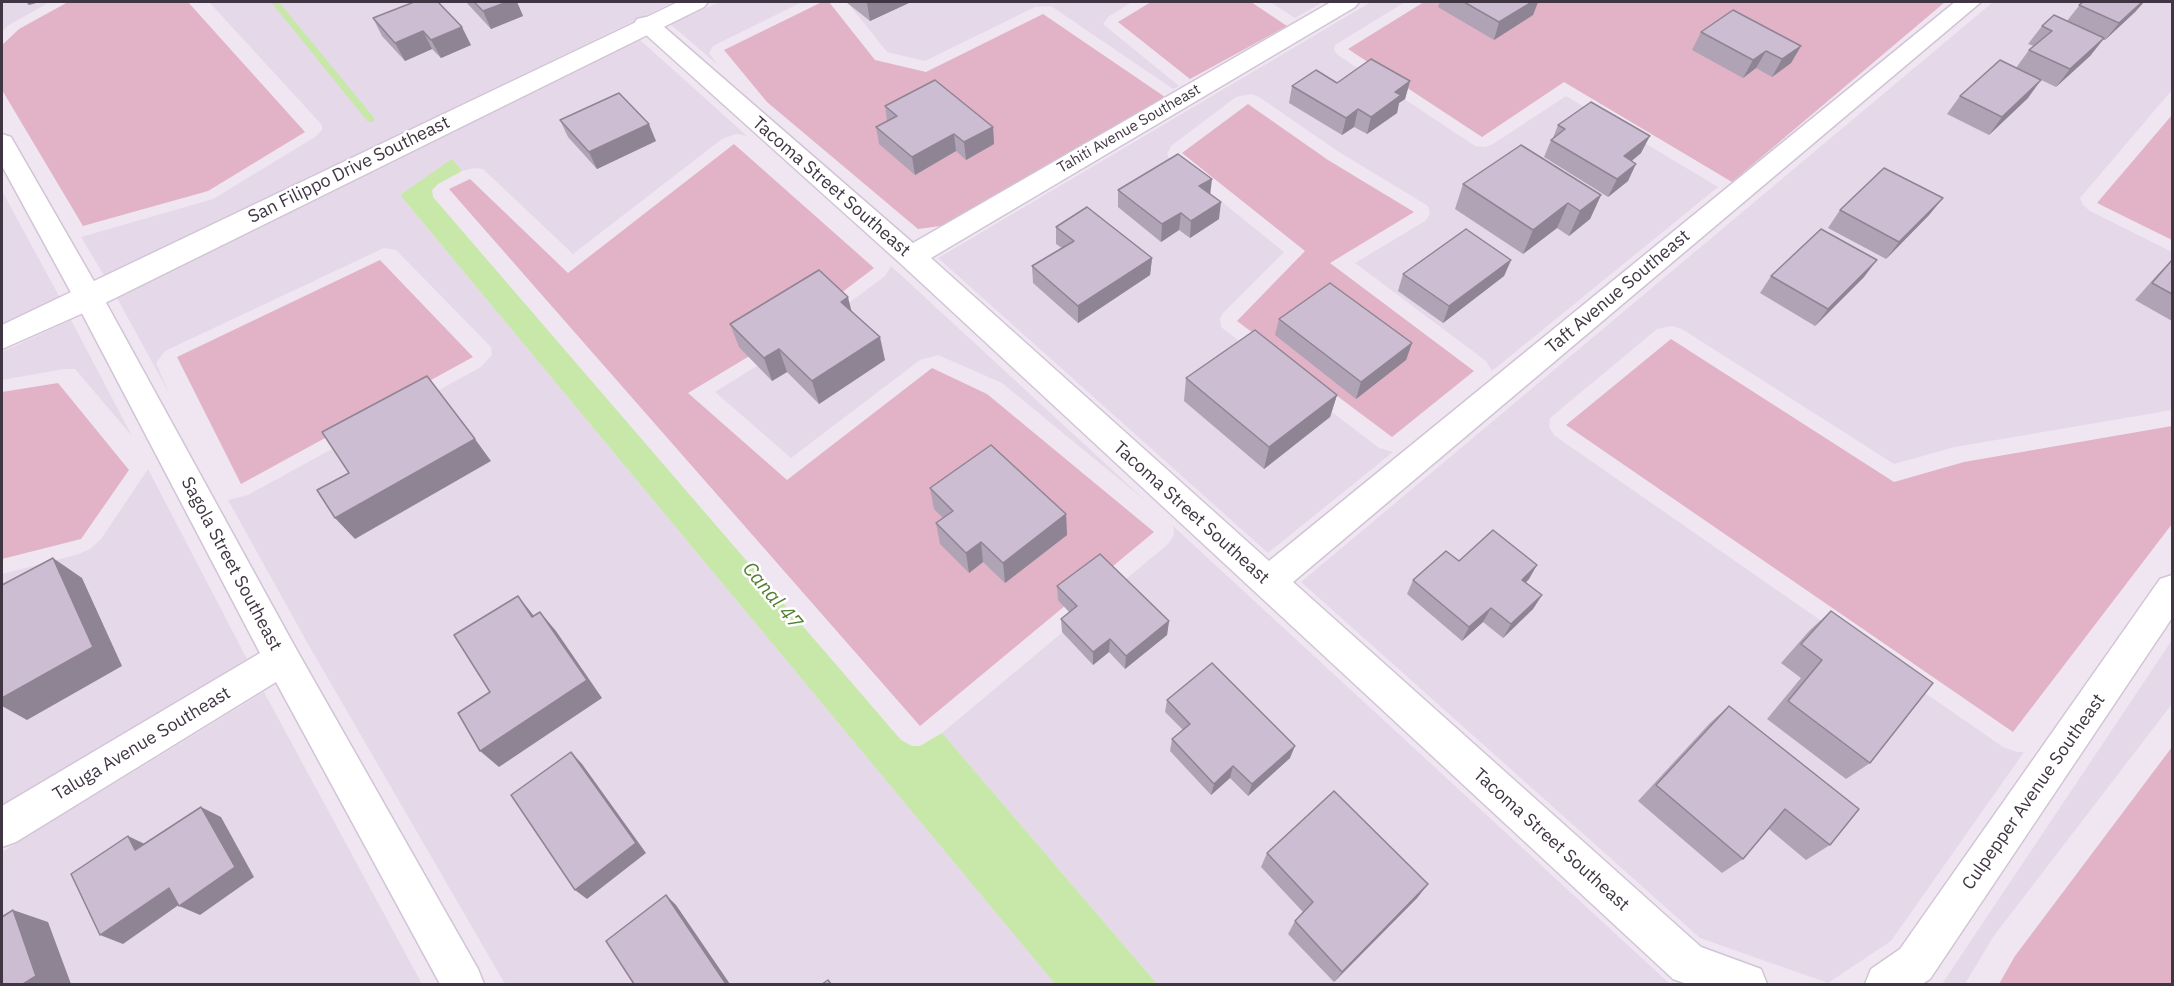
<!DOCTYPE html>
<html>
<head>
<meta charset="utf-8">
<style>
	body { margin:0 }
	#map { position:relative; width:2174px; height:986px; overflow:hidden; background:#efe6f1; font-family:"IBM Plex Sans",sans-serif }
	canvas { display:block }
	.frame { position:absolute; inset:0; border:3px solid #403643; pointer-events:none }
</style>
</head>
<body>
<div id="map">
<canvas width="2174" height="986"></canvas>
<div class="frame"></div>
</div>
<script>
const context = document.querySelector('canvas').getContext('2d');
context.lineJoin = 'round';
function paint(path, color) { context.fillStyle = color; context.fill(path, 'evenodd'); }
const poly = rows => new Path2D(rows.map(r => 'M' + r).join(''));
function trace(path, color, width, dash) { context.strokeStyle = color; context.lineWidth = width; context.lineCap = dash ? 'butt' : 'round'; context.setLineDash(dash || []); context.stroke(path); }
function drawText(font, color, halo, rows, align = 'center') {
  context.font = font + ' "IBM Plex Sans",sans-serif'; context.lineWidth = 5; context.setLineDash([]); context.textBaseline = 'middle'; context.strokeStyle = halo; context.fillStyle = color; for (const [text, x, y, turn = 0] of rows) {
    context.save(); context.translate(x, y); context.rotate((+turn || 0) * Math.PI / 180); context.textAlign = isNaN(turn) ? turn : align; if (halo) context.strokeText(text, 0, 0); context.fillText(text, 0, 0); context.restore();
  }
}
paint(poly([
	[2,2,50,2,9,25,2,32],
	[209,2,673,2,105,277,81,237,213,199,315,137,322,130,322,125],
	[720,2,802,2,713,46,709,53,718,65,670,24],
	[847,2,1132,2,1108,17,1103,24,1179,86,1173,89,1051,6,1035,7,925,61,887,52],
	[1270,2,1323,2,1295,18],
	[1371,2,1405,2,1335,45,1334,50,1338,55,1475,146,1485,147,1493,144,1566,96,1718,187,1492,371,1486,361,1355,263,1425,221,1430,214,1428,206,1339,152,1259,97,1251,94,1236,97,1171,146,1167,154,1170,160,1284,252,1223,313,1220,318,1221,327,1379,448,1393,452,1268,553,938,258],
	[1993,2,2172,2,2172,90,2080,198,2083,205,2090,211,2172,252,2172,410,1955,447,1894,464,1682,329,1672,326,1657,329,1550,418,1549,427,1555,436,2003,747,2017,752,2024,752,1891,941,1828,983,1700,938,1301,582],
	[639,39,747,136,736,134,722,139,573,254,483,169,474,168,462,171,452,160,400,195,1055,984,505,984,308,644,228,500,248,495,481,367,492,355,491,347,396,250,384,248,165,351,156,363,169,393,117,298],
	[2,191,60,298,2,325],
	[891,266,1147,502,1002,383,938,355,920,360,791,458,715,392,802,338,885,276],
	[71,320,132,436,75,369,64,369,2,380,2,352],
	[148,469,247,659,2,805,2,574,76,555,90,549,101,539],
	[1173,526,1670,984,1157,984,942,733,1168,544,1174,535],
	[2172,640,2172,704,1993,937,1965,984,1942,984],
	[264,692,422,984,2,984,2,852]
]), '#e5d9e9');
paint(poly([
	[68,2,188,2,305,132,208,191,83,226,2,90,2,45,19,29],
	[822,2,829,2,875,60,926,72,1043,14,1165,97,947,225,918,229,767,102,724,50],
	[1151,2,1251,2,1287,26,1190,79,1118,22],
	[1424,2,1945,2,1732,182,1564,82,1482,137,1348,49],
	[1248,104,1328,160,1414,212,1330,263,1474,371,1392,437,1237,321,1305,251,1182,153],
	[2172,115,2172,240,2097,203],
	[734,144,874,268,791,331,688,393,787,480,932,368,987,394,1154,532,920,726,449,189,470,179,568,273],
	[380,260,473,357,241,484,177,357],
	[1671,339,1894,482,1964,462,2172,426,2172,524,2013,732,1566,425],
	[58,383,129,470,81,539,2,559,2,392],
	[2172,747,2172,984,1999,984,2015,956]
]), '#e2b2c7');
paint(poly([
	[452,159,462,171,438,184,432,190,433,197,901,740,912,746,920,746,942,733,1157,984,1055,984,400,195]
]), '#c7e8a8');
paint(poly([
	[271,2,279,2,374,118,374,122,368,122,271,2]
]), '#c7e8a8');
const minor = poly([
	[1331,2,1359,2,1355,7,931,258,1269,561,1955,2,1981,2,1293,582,1701,947,1761,969,1767,984,1687,984,1673,979,901,264,634,24,637,19,646,17,655,19,913,243,1331,2],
	[2,134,11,137,99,290,295,647,478,969,484,984,440,984,276,682,16,842,2,847,2,806,260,653,74,298,2,166,2,134],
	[2172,575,2172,618,1930,979,1922,984,1865,984,1871,969,1900,949,2160,579,2172,575]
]);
const tertiary = poly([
	[678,2,708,2,704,7,99,306,2,349,2,325,678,2]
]);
trace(minor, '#d2c4d7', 3);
trace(tertiary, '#d2c4d7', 3);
paint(minor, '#fff');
paint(tertiary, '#fff');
paint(poly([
	[466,2,517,2,523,16,491,29],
	[846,2,911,2,870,21],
	[1440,2,1538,2,1533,15,1494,40,1438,7],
	[2080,2,2144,2,2135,12,2105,40,2103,40,2090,56,2056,87,2016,68,2029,50,2034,46,2028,44,2042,26,2067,21,2082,2],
	[373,18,471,45,441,58,432,49,405,61,382,36],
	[1701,32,1801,46,1791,63,1772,77,1756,68,1743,78,1692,50],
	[1410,81,1405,99,1399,103,1397,113,1367,134,1354,127,1342,135,1289,103,1292,86,1337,83],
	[1960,96,2028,98,1989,135,1947,114],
	[885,106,993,127,994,144,966,160,956,151,915,175,879,144,876,127,887,121],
	[560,120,656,141,597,169,568,137],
	[1558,125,1641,153,1632,161,1628,181,1608,197,1544,157,1551,140,1553,138],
	[1463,184,1601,195,1590,219,1569,236,1557,228,1523,254,1455,209],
	[1118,190,1210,194,1219,219,1190,238,1179,230,1161,242,1118,207],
	[1943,198,1929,215,1886,259,1828,228,1840,210],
	[1056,227,1152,258,1150,275,1078,323,1033,283,1032,266,1062,248,1056,244],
	[1511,260,1504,276,1443,323,1398,291,1403,274],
	[2172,260,2172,321,2135,300,2158,274],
	[1771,276,1864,277,1815,326,1760,293],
	[852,311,885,360,819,404,787,372,772,381,739,347,730,324],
	[1279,319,1412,343,1406,360,1356,399,1275,335],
	[1186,378,1337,395,1330,417,1264,469,1184,401],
	[930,488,1066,514,1067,535,1005,583,983,562,969,573,940,544,936,523,943,518,934,509],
	[1459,561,1529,579,1526,582,1542,595,1533,609,1503,638,1483,622,1462,641,1407,594,1413,580],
	[1057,586,1169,621,1167,635,1125,669,1109,652,1093,665,1062,632,1061,619,1069,612,1058,600],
	[1831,611,1870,763,1846,779,1767,719,1801,678,1781,663,1810,630],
	[1167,700,1290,758,1248,796,1230,778,1211,795,1170,751,1172,739,1183,730,1165,712],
	[1729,706,1830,845,1806,860,1769,829,1743,859,1722,873,1638,801,1710,723],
	[1267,853,1428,884,1417,898,1334,982,1288,934,1295,921,1303,912,1261,867]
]), '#afa3b5');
paint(poly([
	[26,2,40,2,29,5],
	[507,2,517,2,523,16,491,29,483,11],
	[871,2,911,2,870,21,867,3],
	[1525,2,1538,2,1533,15,1494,40,1499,22],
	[2142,2,2144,2,2135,12,2105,40,2119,23],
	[462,27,471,45,441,58,431,40],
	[423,31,432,49,405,61,395,43],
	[2104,38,2090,56,2056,87,2070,69],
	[1801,46,1791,63,1772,77,1782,59],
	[1766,51,1756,68,1743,78,1753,60],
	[2041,80,2028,98,1989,135,2002,117],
	[1410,81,1405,99,1399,103,1397,113,1367,134,1371,117,1395,92],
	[1358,109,1354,127,1342,135,1346,118],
	[649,124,656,141,597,169,589,152],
	[993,127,994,144,966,160,964,142],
	[954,134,956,151,915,175,912,157],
	[1650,136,1641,153,1615,174,1624,156],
	[1636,164,1628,181,1608,197,1617,179],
	[1212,179,1210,196,1199,186],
	[1601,195,1590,219,1569,236,1580,211],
	[1943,198,1929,215,1886,259,1899,242],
	[1221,202,1219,219,1190,238,1191,221],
	[1568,203,1557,228,1523,254,1533,230],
	[1181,213,1179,230,1161,242,1162,224],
	[1152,258,1150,275,1078,323,1078,306],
	[1511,260,1504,276,1443,323,1449,306],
	[1877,260,1864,277,1815,326,1828,309],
	[848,297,854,321,841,302],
	[880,337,885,360,819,404,812,381],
	[1412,343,1406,360,1356,399,1361,382],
	[779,349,787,372,772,381,764,358],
	[1337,395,1330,417,1264,469,1269,447],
	[475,439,491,461,355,539,335,518],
	[1066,514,1067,535,1005,583,1003,563],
	[981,542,983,562,969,573,966,553],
	[53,558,82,578,122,666,27,720,2,706,2,698],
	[1537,565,1529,579,1514,594,1522,580],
	[1542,595,1533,609,1503,638,1511,624],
	[518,596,534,616,532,617],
	[1491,608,1483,622,1462,641,1469,627],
	[540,612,556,631,602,698,499,767,480,751],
	[1169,621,1167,635,1125,669,1126,656],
	[1110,639,1109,652,1093,665,1093,652],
	[1295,746,1290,758,1248,796,1252,784],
	[571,752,582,764,646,853,587,899,575,890],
	[1233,766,1230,778,1211,795,1214,784],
	[201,807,221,817,254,877,200,915,179,906],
	[128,836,149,846,135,850],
	[1428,884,1417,898,1334,982,1342,972],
	[169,888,190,897,123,944,100,935],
	[666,895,676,905,730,984,726,984],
	[13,910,48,922,71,984,23,984]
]), '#8f8493');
const building = poly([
	[414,2,438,2,462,27,431,40,423,31,395,43,373,18,414,2],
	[474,2,507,2,483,11,474,2],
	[1464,2,1532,2,1499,22,1464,2],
	[2083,2,2142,2,2119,23,2079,5,2083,2],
	[1733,10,1801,46,1782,59,1766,51,1753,60,1701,32,1733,10],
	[2054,15,2104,38,2070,69,2029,50,2052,31,2042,26,2054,15],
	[1371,59,1410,81,1395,92,1401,95,1371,117,1358,109,1346,118,1292,86,1316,70,1337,83,1371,59],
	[2000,60,2041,80,2002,117,1960,96,2000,60],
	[935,80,993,127,964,142,954,134,912,157,876,127,897,116,885,106,935,80],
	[619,93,649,124,589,152,560,120,619,93],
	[1591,102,1650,136,1624,156,1636,164,1617,179,1551,140,1565,129,1558,125,1591,102],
	[1521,145,1601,195,1580,211,1568,203,1533,230,1463,184,1521,145],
	[1178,154,1212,179,1199,186,1221,202,1191,221,1181,213,1162,224,1118,190,1178,154],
	[1884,168,1943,198,1899,242,1840,210,1884,168],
	[1087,207,1152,258,1078,306,1032,266,1074,241,1056,227,1087,207],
	[1466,229,1511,260,1449,306,1403,274,1466,229],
	[1821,229,1877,260,1828,309,1771,276,1821,229],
	[2172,260,2172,294,2152,283,2172,260],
	[819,270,848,297,841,302,880,337,812,381,779,349,764,358,730,324,819,270],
	[1330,283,1412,343,1361,382,1279,319,1330,283],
	[1255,330,1337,395,1269,447,1186,378,1255,330],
	[427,376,475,439,335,518,317,490,349,473,322,432,427,376],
	[991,445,1066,514,1003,563,981,542,966,553,936,523,953,511,930,488,991,445],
	[1493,530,1537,565,1522,580,1542,595,1511,624,1491,608,1469,627,1413,580,1446,551,1459,561,1493,530],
	[1100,554,1169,621,1126,656,1110,639,1093,652,1061,619,1077,606,1057,586,1100,554],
	[53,558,93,647,2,698,2,585,53,558],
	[518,596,532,617,540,612,587,680,480,751,458,713,490,692,454,635,518,596],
	[1831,611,1933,683,1870,763,1788,701,1822,660,1801,644,1831,611],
	[1212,663,1295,746,1252,784,1233,766,1214,784,1172,739,1190,724,1167,700,1212,663],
	[1729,706,1859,809,1830,845,1785,809,1743,859,1656,785,1729,706],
	[571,752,636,843,575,890,511,795,571,752],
	[1334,791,1428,884,1342,972,1295,921,1313,902,1267,853,1334,791],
	[201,807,235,867,179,906,169,888,100,935,71,874,128,836,135,850,201,807],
	[666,895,726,984,634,984,606,941,666,895],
	[13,910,36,976,23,984,2,984,2,917,13,910],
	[828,980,831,984,822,984,828,980]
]);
paint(building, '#ccbdd2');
trace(building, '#8f8493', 1.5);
drawText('15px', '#403643', '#fff', [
	["Tahiti Avenue Southeast",1129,129,-30]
]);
drawText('18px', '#403643', '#fff', [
	["San Filippo Drive Southeast",349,170,-26],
	["Tacoma Street Southeast",831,187,41],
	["Taft Avenue Southeast",1618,292,-40],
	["Tacoma Street Southeast",1191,513,42],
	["Sagola Street Southeast",231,564,62],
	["Taluga Avenue Southeast",142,744,-31],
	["Culpepper Avenue Southeast",2034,792,-55],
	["Tacoma Street Southeast",1551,840,42]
]);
drawText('italic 20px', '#547f30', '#fff', [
	["Canal 47",772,596,50]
]);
</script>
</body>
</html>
